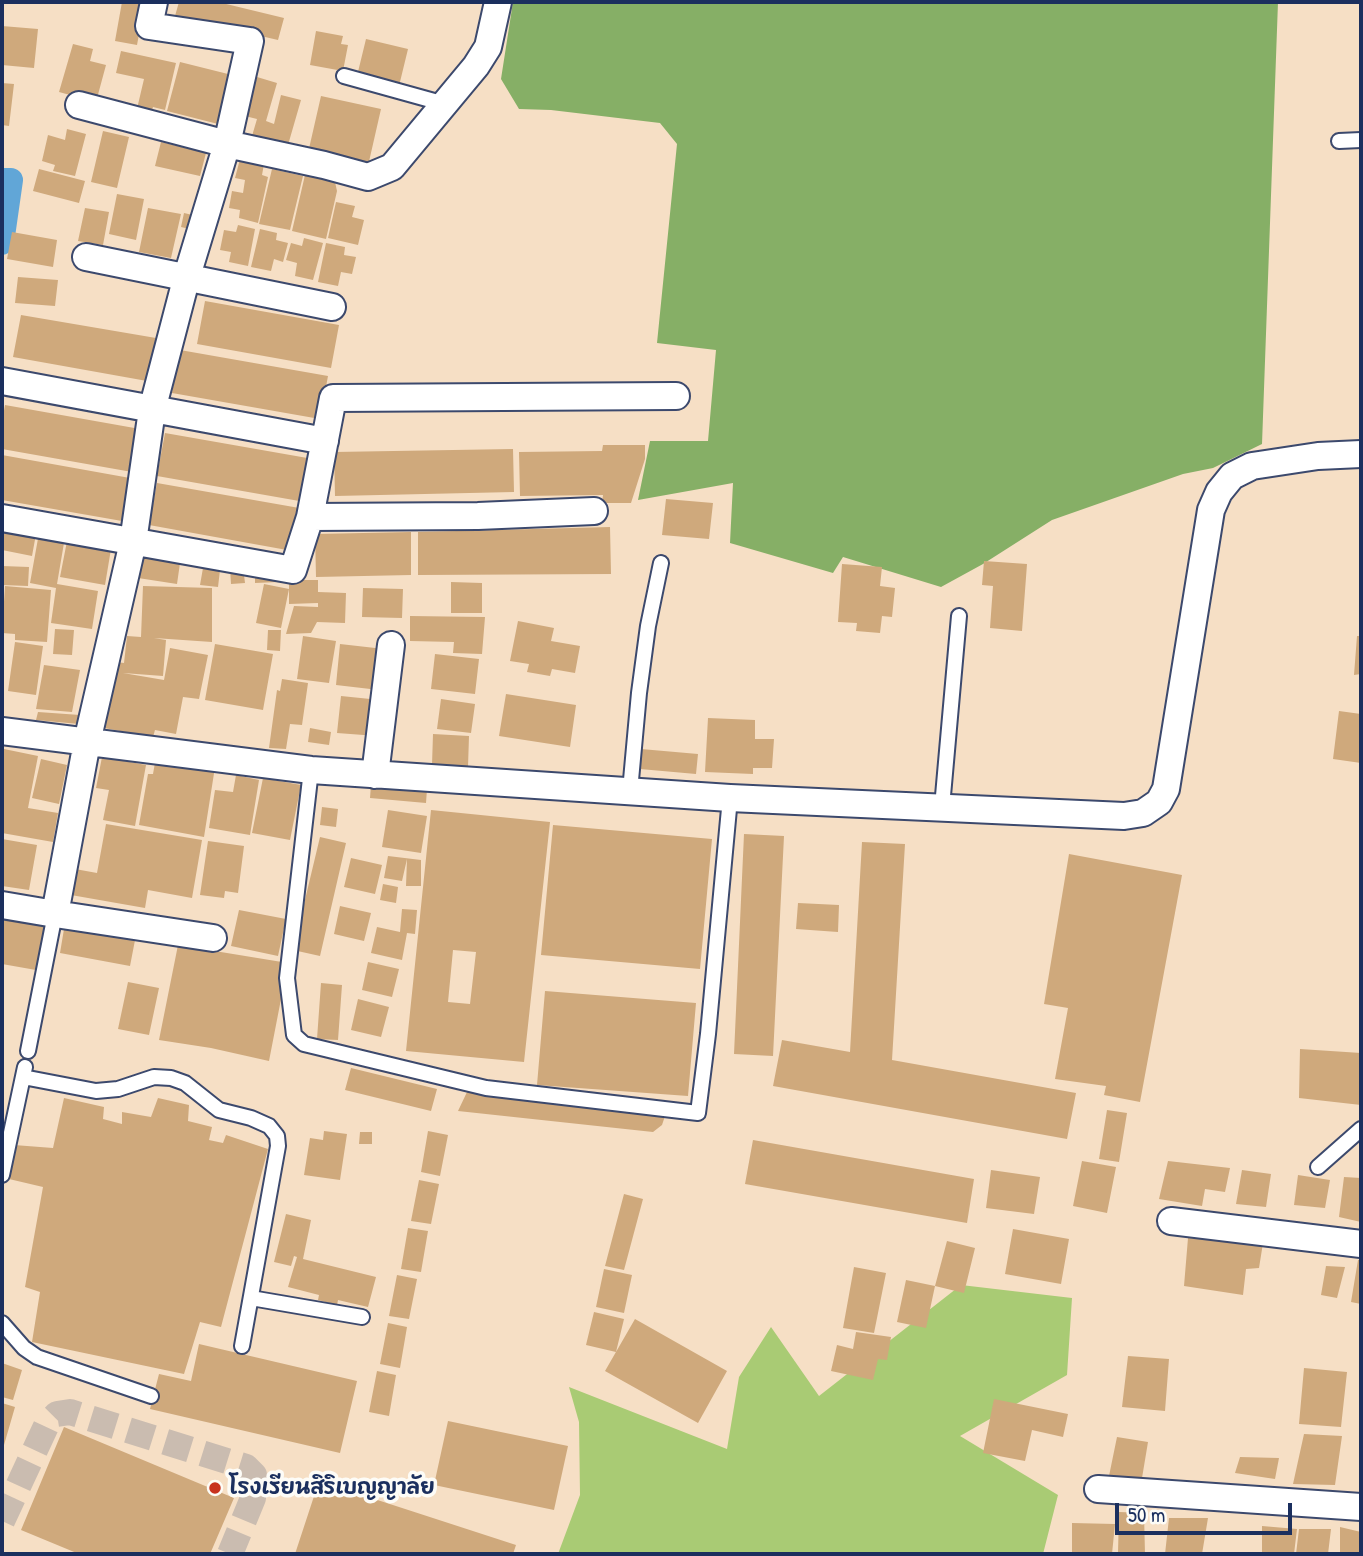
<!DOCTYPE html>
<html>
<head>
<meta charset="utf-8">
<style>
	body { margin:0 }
	#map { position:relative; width:1363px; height:1556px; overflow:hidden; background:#f6dfc5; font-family:"Patrick Hand",sans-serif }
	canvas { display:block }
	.frame { position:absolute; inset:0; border:4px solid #1b2f5e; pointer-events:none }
	.scale { position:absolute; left:1115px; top:1503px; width:177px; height:32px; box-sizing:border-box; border:4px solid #1b2f5e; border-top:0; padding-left:9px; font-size:21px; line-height:24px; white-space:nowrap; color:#1b2f5e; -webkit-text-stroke:5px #fdfcf7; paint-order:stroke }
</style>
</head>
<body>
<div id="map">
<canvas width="1363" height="1556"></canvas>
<div class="frame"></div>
<div class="scale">50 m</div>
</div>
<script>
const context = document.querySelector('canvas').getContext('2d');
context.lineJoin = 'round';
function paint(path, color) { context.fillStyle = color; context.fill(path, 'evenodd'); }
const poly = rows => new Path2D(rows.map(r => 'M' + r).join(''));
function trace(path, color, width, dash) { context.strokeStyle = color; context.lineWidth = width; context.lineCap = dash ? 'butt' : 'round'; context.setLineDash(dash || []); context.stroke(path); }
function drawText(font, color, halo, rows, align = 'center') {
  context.font = font + ' "Patrick Hand","Playpen Sans Thai",sans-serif'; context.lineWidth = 7; context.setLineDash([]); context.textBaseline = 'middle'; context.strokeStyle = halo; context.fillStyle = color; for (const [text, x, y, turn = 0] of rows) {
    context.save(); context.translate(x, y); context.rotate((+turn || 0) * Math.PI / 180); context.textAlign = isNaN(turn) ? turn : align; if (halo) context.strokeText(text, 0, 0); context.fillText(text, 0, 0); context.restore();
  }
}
paint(poly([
	[961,1285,1072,1298,1067,1375,960,1436,1058,1495,1043,1554,558,1554,580,1495,579,1422,569,1387,727,1449,739,1377,771,1327,819,1396]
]), '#a9cb74');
paint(poly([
	[513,2,1278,2,1262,444,1213,468,1183,474,1052,520,983,564,941,587,843,557,833,573,730,543,733,483,638,500,650,441,708,441,716,350,657,343,677,144,660,123,551,110,519,109,501,79]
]), '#86af66');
trace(poly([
	[2,180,11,180,2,243]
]), '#61a6d7', 24);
paint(poly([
	[122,2,145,2,137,45,115,41],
	[179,2,218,2,284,18,278,40,175,16],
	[2,26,38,29,34,68,2,65],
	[316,31,343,36,341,44,348,45,343,71,310,65],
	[366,39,408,49,399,86,357,76],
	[73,44,93,49,90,61,106,65,96,102,59,92],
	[121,51,176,63,165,110,153,107,150,116,136,113,144,79,116,73],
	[180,62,232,75,218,124,167,111],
	[257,77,277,83,266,121,274,124,281,95,301,100,288,145,252,136,257,119,245,116],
	[2,83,14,84,9,126,2,125],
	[321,96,381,109,368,166,308,153],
	[67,129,86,134,75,176,53,171,55,165,42,161,48,135,65,140],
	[103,131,129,137,117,188,91,182],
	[161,142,206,153,200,176,155,166],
	[240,159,264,164,262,175,268,177,258,223,239,218,240,210,229,208,232,191,243,193,245,180,235,178],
	[39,169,85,181,79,203,33,191],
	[272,169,303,176,290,230,259,224],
	[305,175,335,182,337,191,326,239,292,231],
	[117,194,144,199,136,240,109,234],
	[336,202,355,206,352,217,364,220,358,245,328,238],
	[85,208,109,212,103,245,78,241],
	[148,208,181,214,171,258,139,252],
	[184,213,197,216,194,230,181,227],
	[238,225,255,229,248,266,229,262,231,252,220,250,224,230,236,232],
	[260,229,277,233,276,240,288,243,283,262,274,259,271,271,251,267],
	[12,232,57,240,53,267,7,259],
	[304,238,323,243,313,280,295,276,297,263,286,260,291,243,302,246],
	[326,243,345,247,344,255,356,257,352,274,341,272,338,286,318,282],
	[18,277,58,280,55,306,15,303],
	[205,301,339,325,331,368,197,344],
	[21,315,156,338,147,381,13,357],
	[180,350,328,376,320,419,172,393],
	[5,405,140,429,132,472,2,449,2,422],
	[165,433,313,459,305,502,157,476],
	[603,445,645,445,645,459,631,503,602,503,603,495,520,496,519,452,602,451],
	[513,449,514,492,335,496,334,452],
	[2,455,130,478,122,521,2,500],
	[157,483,305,509,298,552,149,525],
	[666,499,713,503,709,539,662,535],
	[2,527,36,534,32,556,2,550],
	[610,527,611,574,418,575,418,532],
	[411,532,411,575,316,577,315,534],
	[39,533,65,537,57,584,98,591,92,629,51,623,56,588,30,583],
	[68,536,112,543,105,585,60,577],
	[141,550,181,556,177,584,138,578],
	[984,561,1027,564,1022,631,990,628,993,586,982,585],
	[842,564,882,567,880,586,895,588,892,617,882,616,880,633,856,631,857,623,838,622],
	[2,566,29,567,28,586,2,585],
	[243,567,245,583,231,584,230,568],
	[203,568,220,570,218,587,200,585],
	[277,573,278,582,255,583,255,574],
	[289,580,318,580,318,592,346,593,345,623,317,622,311,633,286,634,294,606,318,607,318,603,289,604],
	[451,582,482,583,482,613,451,613],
	[264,584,289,589,281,628,256,623],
	[5,586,51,590,47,642,15,640,15,634,2,633],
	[143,586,212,588,212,642,154,638,166,640,163,676,123,673,164,680,170,648,208,655,199,699,183,697,176,734,155,730,153,737,104,728,116,662,124,663,127,636,141,637],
	[363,588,403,589,402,618,362,617],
	[410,616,485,617,482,654,453,653,454,642,410,641],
	[518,621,554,628,551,641,580,646,575,673,552,669,550,676,527,672,529,664,510,661],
	[55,629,74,630,72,655,53,654],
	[268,630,281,630,280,651,267,650],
	[303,636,336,641,329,683,297,679],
	[1357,636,1361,636,1361,674,1354,675],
	[15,642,43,646,36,695,8,691],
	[215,644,273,654,263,710,205,700],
	[340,644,384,649,379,690,336,685],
	[435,654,479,659,475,694,431,689],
	[44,665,80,670,72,712,36,709],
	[282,679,308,683,302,725,290,724,286,749,269,748,277,690,280,691],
	[506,694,576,705,570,747,499,736],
	[341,696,380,700,377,736,337,733],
	[441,699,475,704,471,733,437,729],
	[1339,711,1361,714,1361,763,1333,759],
	[38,712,80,715,79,724,36,720],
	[708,718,755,720,755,739,774,739,772,768,753,768,753,774,705,772],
	[310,728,331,732,329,745,308,742],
	[433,734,469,736,468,767,432,765],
	[4,749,38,756,28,808,58,813,53,842,2,833,2,760],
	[641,749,698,754,696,774,640,769],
	[102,757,146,765,135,826,103,820,109,790,96,788],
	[156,757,215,767,204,837,139,825,148,774,153,774],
	[41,759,67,765,59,804,32,798],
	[236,775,259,780,250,835,209,828,215,790,233,792],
	[263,778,301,785,290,840,252,833],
	[371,785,427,789,426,803,370,798],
	[322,807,338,809,336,827,320,825],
	[388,810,427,816,421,853,382,847],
	[431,810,550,822,524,1062,406,1051],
	[453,950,476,952,470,1004,448,1002],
	[106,824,202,840,192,898,148,890,145,908,71,895,75,869,97,873],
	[553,825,712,839,700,969,541,955],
	[744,834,784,836,773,1056,734,1054],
	[320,837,346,843,320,956,293,950],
	[2,839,37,845,29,890,2,886],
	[208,841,244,846,238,893,225,891,224,898,200,895],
	[862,842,905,844,892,1060,1076,1093,1067,1139,773,1086,782,1040,850,1052],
	[1069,854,1182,875,1140,1102,1104,1095,1106,1086,1055,1079,1068,1008,1044,1004],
	[388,856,421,860,421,886,406,886,407,859,402,881,384,878],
	[351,858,382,865,375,894,344,887],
	[383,884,398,887,396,903,380,900],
	[798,903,839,905,838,932,796,929],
	[340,906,371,913,364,941,334,934],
	[402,909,417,910,415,934,407,933,402,960,371,953,377,927,400,932],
	[239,910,286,919,278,956,231,946],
	[2,913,45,922,36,970,2,964],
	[65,923,136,935,130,966,60,953],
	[178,945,288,963,269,1061,211,1048,159,1040],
	[368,962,399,969,392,997,362,990],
	[128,982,159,988,149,1035,118,1029],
	[321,983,342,985,338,1040,317,1039],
	[545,991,696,1003,688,1096,537,1085],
	[358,999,389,1007,381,1037,351,1030],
	[1300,1049,1361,1053,1361,1105,1299,1098],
	[351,1068,437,1089,431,1111,345,1090],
	[467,1092,665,1116,662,1125,653,1132,458,1111],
	[64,1098,104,1107,103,1119,122,1124,122,1112,151,1117,158,1098,189,1105,188,1121,212,1127,209,1140,223,1143,226,1135,268,1149,221,1327,200,1322,184,1374,32,1342,40,1292,25,1287,43,1187,9,1179,14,1145,53,1148],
	[1107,1110,1127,1113,1119,1162,1099,1159],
	[324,1131,347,1134,340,1180,304,1175,310,1138,323,1140],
	[428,1131,448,1135,440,1176,421,1172],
	[360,1132,372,1132,372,1144,359,1144],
	[753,1140,974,1179,967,1223,745,1184],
	[1082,1161,1116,1167,1107,1213,1073,1206],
	[1168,1161,1230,1168,1225,1192,1205,1189,1202,1206,1159,1199],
	[991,1170,1040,1177,1034,1214,986,1208],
	[1242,1170,1271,1174,1266,1207,1236,1204],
	[1298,1175,1330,1180,1325,1208,1294,1205],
	[1344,1177,1361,1178,1361,1222,1339,1217],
	[419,1180,439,1184,431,1224,411,1221],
	[624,1194,643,1199,624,1270,605,1266],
	[286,1214,311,1220,303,1259,376,1277,368,1307,338,1300,337,1305,318,1300,319,1295,288,1287,297,1257,294,1256,291,1266,274,1262],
	[408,1228,428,1231,421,1272,401,1269],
	[1013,1229,1069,1239,1061,1284,1005,1274],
	[1188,1238,1263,1243,1259,1268,1246,1269,1243,1295,1184,1286],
	[947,1241,975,1248,964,1293,935,1286],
	[1358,1260,1361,1260,1361,1304,1351,1302],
	[1326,1266,1345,1267,1337,1298,1321,1295],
	[854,1267,886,1273,874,1333,843,1328],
	[604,1269,632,1275,624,1313,596,1307],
	[397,1275,417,1279,409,1319,389,1316],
	[906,1280,935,1286,926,1328,897,1322],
	[594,1312,624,1319,616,1352,586,1345],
	[635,1319,727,1371,698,1423,605,1371],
	[388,1323,407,1327,400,1368,380,1364],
	[856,1332,891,1337,887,1360,878,1359,873,1380,831,1371,837,1345,853,1349],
	[199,1344,357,1381,340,1453,150,1409,159,1374,191,1381],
	[1128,1356,1169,1359,1165,1411,1122,1407],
	[2,1363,22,1370,13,1400,2,1397],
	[1304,1368,1347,1372,1341,1427,1299,1424],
	[377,1371,396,1375,389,1416,369,1412],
	[994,1399,1068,1414,1063,1437,1032,1430,1025,1461,983,1453],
	[2,1403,15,1407,4,1445,2,1444],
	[448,1421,568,1446,554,1510,434,1485],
	[64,1427,234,1498,210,1554,79,1554,21,1530],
	[1304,1434,1342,1436,1335,1485,1293,1484],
	[1117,1437,1148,1442,1142,1478,1109,1476],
	[1240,1457,1279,1458,1275,1479,1235,1473],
	[319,1481,516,1545,513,1554,295,1554],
	[1119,1512,1144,1513,1145,1554,1118,1553],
	[1169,1518,1208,1518,1202,1554,1165,1554],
	[1072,1523,1115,1524,1112,1554,1072,1554],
	[1262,1526,1297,1529,1294,1554,1262,1554],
	[1340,1527,1361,1532,1361,1554,1340,1554],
	[1299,1529,1331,1529,1328,1554,1296,1554]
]), '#cfa97c');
trace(poly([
	[2,1521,47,1424,57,1414,70,1412,246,1467,254,1475,253,1498,230,1554]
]), '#cabcb0', 26, [26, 13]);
const lane = poly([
	[344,76,445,104],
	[1339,141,1361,140],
	[311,770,287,978,294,1035,304,1044,486,1088,698,1113,708,1034,730,798],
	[630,791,639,693,648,626,661,563],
	[942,807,959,616],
	[28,1051,55,914],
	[23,1077,96,1091,118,1089,154,1077,171,1078,185,1083,219,1110,251,1118,269,1126,277,1136,278,1146,242,1346],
	[1318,1167,1361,1129],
	[2,1175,25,1067],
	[251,1298,362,1317],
	[2,1323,24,1348,37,1357,151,1396]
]);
const street = poly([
	[79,105,227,144,324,165,368,177,392,167,476,66,488,47,498,2],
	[86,257,332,307],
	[2,381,325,441],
	[310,517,478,516,594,511],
	[2,518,293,570,310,517,333,398,676,396],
	[2,731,311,770,730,798,1124,816,1143,813,1159,802,1166,789,1211,510,1219,492,1232,476,1252,466,1318,456,1361,454],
	[375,775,391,645],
	[2,905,55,914,87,742,133,542,152,410,187,276,227,144,250,41,149,26,154,2],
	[55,914,213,938],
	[1171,1221,1361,1244],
	[1098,1489,1361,1507]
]);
trace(lane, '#3c496d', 18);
trace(street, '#3c496d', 30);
trace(lane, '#fff', 14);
trace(street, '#fff', 26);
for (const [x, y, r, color] of [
	[215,1488,7,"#c8321e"]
]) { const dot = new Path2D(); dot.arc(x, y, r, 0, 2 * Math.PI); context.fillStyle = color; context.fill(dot); trace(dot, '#fdfcf7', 2.5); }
drawText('bold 21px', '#1b2f5e', '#fdfcf7', [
	["โรงเรียนสิริเบญญาลัย",229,1488]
], 'left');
</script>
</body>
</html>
